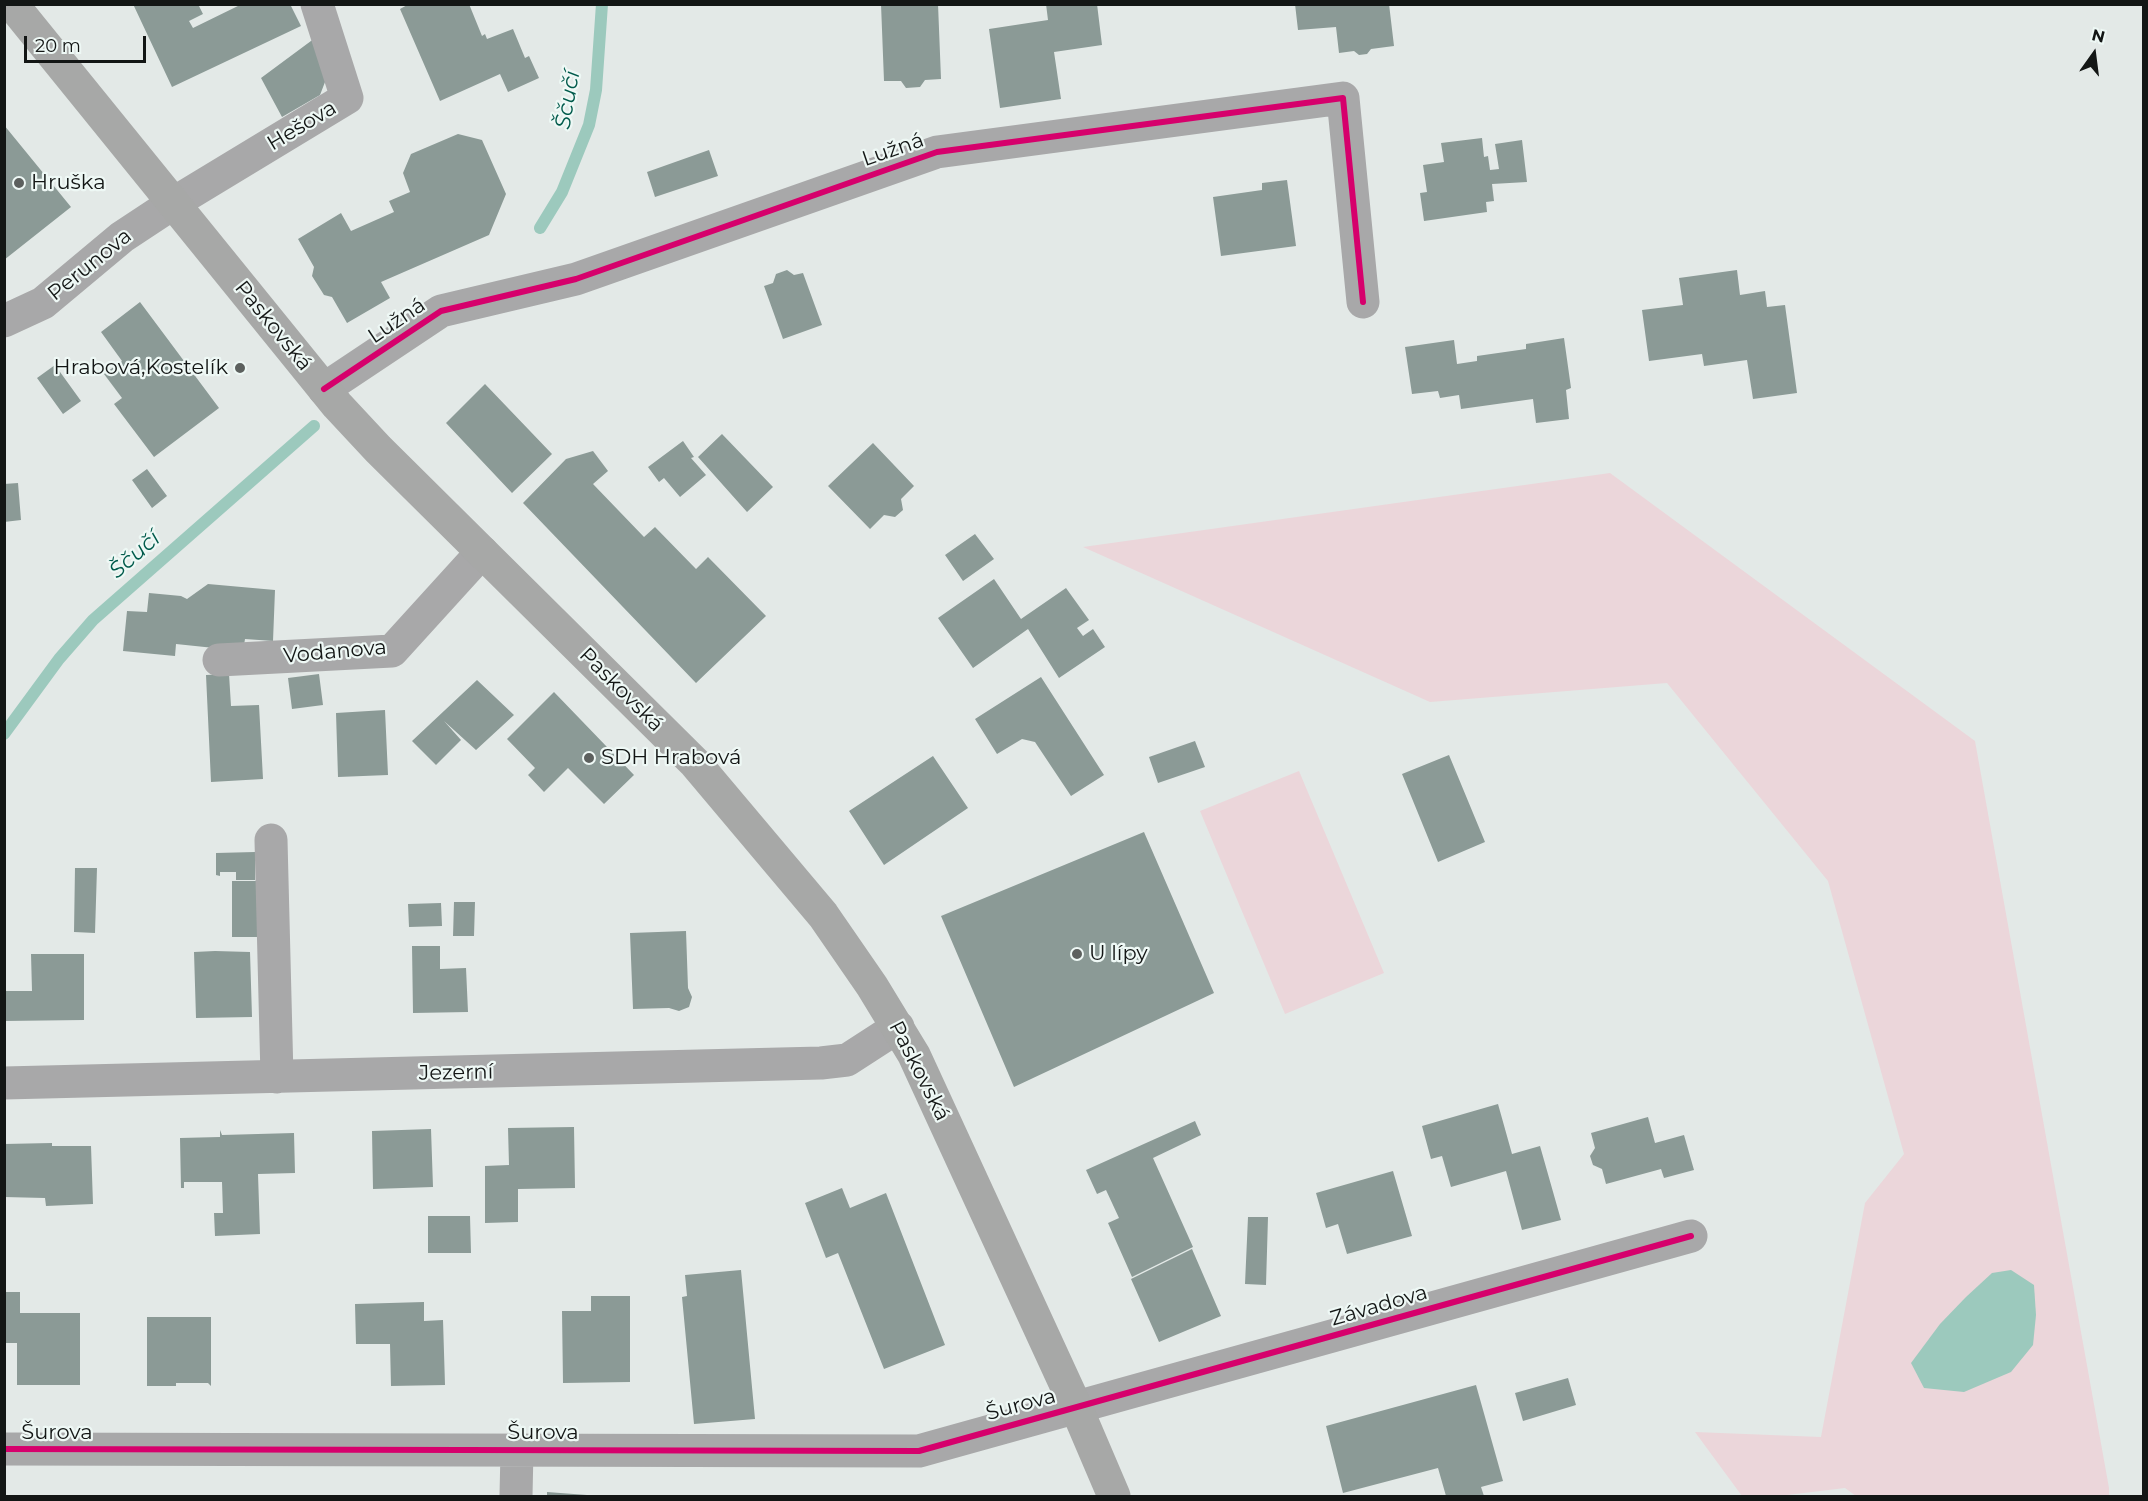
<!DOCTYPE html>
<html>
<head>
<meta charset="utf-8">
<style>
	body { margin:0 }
	#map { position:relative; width:2148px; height:1501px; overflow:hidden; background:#e3e9e7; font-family:Montserrat,sans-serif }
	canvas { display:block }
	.frame { position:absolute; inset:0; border:6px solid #131615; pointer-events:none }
	.north { position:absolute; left:2064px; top:24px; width:60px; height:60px; -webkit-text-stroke:4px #eef8f5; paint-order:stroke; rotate:14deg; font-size:16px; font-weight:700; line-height:24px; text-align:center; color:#131615 }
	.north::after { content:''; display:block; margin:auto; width:21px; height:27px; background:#131615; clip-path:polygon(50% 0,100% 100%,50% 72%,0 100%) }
	.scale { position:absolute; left:24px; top:36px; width:122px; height:27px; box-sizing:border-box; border:3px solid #131615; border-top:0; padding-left:8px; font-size:18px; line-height:21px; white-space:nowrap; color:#131615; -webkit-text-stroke:4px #eef8f5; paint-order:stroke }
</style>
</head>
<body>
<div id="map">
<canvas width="2148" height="1501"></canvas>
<div class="frame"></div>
<div class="north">N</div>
<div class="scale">20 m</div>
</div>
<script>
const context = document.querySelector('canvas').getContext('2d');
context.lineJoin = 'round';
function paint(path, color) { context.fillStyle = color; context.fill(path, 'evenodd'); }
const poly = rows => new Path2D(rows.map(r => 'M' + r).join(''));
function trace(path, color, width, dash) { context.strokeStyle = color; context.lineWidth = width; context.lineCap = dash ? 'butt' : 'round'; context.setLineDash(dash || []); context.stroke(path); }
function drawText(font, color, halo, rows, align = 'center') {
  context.font = font + ' Montserrat,sans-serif'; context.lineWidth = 4.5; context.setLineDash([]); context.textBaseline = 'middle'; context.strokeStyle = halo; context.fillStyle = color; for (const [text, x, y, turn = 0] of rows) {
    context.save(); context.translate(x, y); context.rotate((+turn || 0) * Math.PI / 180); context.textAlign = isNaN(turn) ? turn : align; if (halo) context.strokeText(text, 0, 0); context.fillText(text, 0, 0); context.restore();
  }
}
paint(poly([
	[1610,473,1975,741,2109,1488,2109,1496,1856,1496,1845,1488,1779,1496,1742,1496,1695,1432,1821,1437,1865,1203,1904,1154,1828,881,1667,683,1430,702,1083,547],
	[1299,771,1384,973,1285,1014,1200,811]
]), '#ebd6da');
paint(poly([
	[2011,1270,2034,1285,2036,1315,2033,1345,2011,1372,1964,1392,1924,1388,1911,1363,1940,1324,1966,1297,1992,1273]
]), '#9cc9bd');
trace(poly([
	[540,228,562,192,589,125,596,90,602,4],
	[4,734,59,659,93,620,314,426]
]), '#9cc9bd', 12);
paint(poly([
	[133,4,198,4,203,14,189,21,193,28,242,4,290,4,301,26,172,87],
	[409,4,469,4,482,36,485,34,487,39,513,29,525,58,529,56,539,78,508,92,500,74,440,101,400,9],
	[881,4,938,4,941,79,925,80,920,87,906,88,901,81,884,81],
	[1046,4,1097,4,1102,45,1054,52,1061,99,1000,108,989,29,1048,20],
	[1295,4,1389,4,1394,46,1371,49,1367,54,1359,55,1354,51,1339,53,1336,27,1298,30],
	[315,38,330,69,320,95,282,117,261,78],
	[4,125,71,207,4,260],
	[458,134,482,140,506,194,489,235,381,282,390,298,347,323,332,297,324,295,312,276,314,267,298,239,341,213,351,231,394,212,389,201,410,192,403,173,411,154],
	[1482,138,1484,157,1488,156,1490,170,1499,169,1495,144,1522,140,1527,182,1492,184,1494,201,1486,202,1487,212,1424,221,1420,193,1427,192,1423,165,1444,162,1441,143],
	[709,150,718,176,655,197,647,172],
	[1287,180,1296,246,1221,256,1213,197,1262,190,1262,183],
	[787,270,794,275,803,273,822,325,783,339,764,286,773,283,776,274],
	[1737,270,1740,295,1765,291,1767,307,1785,305,1797,393,1753,399,1747,360,1704,366,1702,354,1649,361,1642,310,1683,305,1679,278],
	[140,302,219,408,154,457,114,404,122,398,104,374,122,361,101,332],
	[1564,338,1571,388,1566,390,1569,419,1536,423,1533,399,1461,409,1459,395,1440,398,1438,391,1412,394,1405,347,1454,340,1457,364,1477,361,1477,356,1526,349,1526,344],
	[55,365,81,401,63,414,37,378],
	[485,384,552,454,512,493,446,423],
	[722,434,773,487,747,512,698,457],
	[683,441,694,457,691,458,706,475,680,497,664,478,659,482,648,467],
	[873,443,914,486,901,499,903,510,895,517,884,515,870,529,828,486],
	[593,451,608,471,593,484,644,537,655,527,696,569,708,557,766,616,696,683,523,503,566,459],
	[147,469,167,496,152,508,132,480],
	[18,483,21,520,4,522,4,484],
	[975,534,994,559,963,581,945,555],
	[994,579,1021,619,1066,588,1089,620,1077,628,1083,636,1093,629,1105,647,1059,678,1028,629,973,668,938,618],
	[208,584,275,590,273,641,245,639,243,651,176,644,175,656,123,651,127,611,147,612,149,593,181,596,187,599],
	[229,674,231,706,259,705,263,779,211,782,206,675],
	[319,674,323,705,292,709,288,678],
	[1041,677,1104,775,1071,796,1035,742,1022,739,997,754,975,719],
	[477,680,514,715,476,750,444,721,461,740,436,765,412,741],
	[554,692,634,775,604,804,568,768,544,792,528,775,535,768,507,739],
	[385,710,388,775,338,777,336,713],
	[1195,741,1205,767,1158,783,1149,757],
	[1449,755,1485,842,1438,862,1402,774],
	[933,756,968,808,884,865,849,811],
	[1144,832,1214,993,1014,1087,941,916],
	[255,852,255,880,236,880,236,872,220,872,220,876,216,875,216,853],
	[75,868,97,868,95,933,74,932],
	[232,881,259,881,259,937,232,937],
	[454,902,475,902,474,936,453,936],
	[441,903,442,926,409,927,408,904],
	[686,931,688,988,692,997,689,1007,679,1011,669,1008,633,1009,630,933],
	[412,946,440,946,440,969,466,968,468,1012,413,1013],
	[215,951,250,952,252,1017,196,1018,194,952],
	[31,954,84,954,84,1020,4,1021,4,991,32,991],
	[1498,1104,1512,1154,1540,1146,1561,1220,1522,1230,1506,1171,1451,1187,1442,1156,1431,1159,1422,1126],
	[1648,1117,1655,1143,1684,1135,1694,1170,1664,1178,1661,1169,1606,1184,1602,1169,1593,1165,1590,1156,1595,1148,1591,1133],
	[1195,1121,1201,1135,1153,1158,1193,1247,1132,1277,1108,1223,1119,1218,1106,1190,1097,1194,1086,1170],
	[574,1127,575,1188,518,1189,518,1222,485,1223,485,1166,509,1165,508,1128],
	[431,1129,433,1187,373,1189,372,1131],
	[220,1130,222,1135,294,1133,295,1173,258,1174,260,1234,215,1236,214,1213,223,1213,222,1182,184,1182,184,1188,181,1188,180,1138,220,1137],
	[52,1143,52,1146,91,1146,93,1204,46,1206,45,1198,4,1197,4,1144],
	[1393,1171,1412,1236,1347,1254,1338,1224,1326,1228,1316,1193],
	[842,1188,850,1208,886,1193,945,1345,884,1369,838,1253,826,1258,805,1203],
	[428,1216,470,1216,471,1253,428,1253],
	[1248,1217,1268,1217,1266,1285,1245,1284],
	[1192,1249,1221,1316,1159,1342,1131,1279],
	[741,1270,755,1419,694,1424,682,1297,687,1296,685,1275],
	[4,1292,20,1292,20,1313,80,1313,80,1385,17,1385,17,1343,4,1343],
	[591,1296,630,1296,630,1382,563,1383,562,1311,591,1311],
	[424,1302,424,1321,443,1320,445,1385,391,1386,390,1344,356,1344,355,1304],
	[147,1317,211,1317,211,1386,208,1383,176,1383,176,1386,147,1386],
	[1568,1378,1576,1405,1523,1421,1515,1393],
	[1476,1385,1503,1481,1481,1487,1484,1496,1446,1496,1438,1468,1343,1493,1326,1426],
	[547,1492,587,1495,587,1496,547,1496]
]), '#8b9a96');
trace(poly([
	[4,321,43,303,122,237,172,204,347,98,317,4],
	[324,389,441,311,576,279,937,152,1343,98,1363,302],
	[219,660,392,651,482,552],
	[271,840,277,1077],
	[4,1083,821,1063,847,1060,898,1027],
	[4,1449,919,1451,1691,1236],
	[516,1496,517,1450]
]), '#a8a8a9', 33);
trace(poly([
	[12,4,337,405,378,449,695,763,823,915,872,986,914,1055,1076,1407,1114,1496]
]), '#a7a8a7', 33);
trace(poly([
	[324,389,441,311,576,279,937,152,1343,98,1363,302],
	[4,1449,919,1451,1691,1236]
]), '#d6006c', 6);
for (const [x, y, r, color] of [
	[19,183,6,"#5c605e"],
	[240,368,6,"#5c605e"],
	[589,758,6,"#5c605e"],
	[1077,954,6,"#5c605e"]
]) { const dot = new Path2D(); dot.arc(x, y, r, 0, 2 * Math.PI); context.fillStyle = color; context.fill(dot); trace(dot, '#eef8f5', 2); }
drawText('21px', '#131615', '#eef8f5', [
	["Hešova",302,126,-31],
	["Lužná",893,150,-19],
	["Perunova",90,265,-39],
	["Lužná",397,321,-34],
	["Paskovská",273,326,51],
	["Vodanova",335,652,-5],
	["Paskovská",621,690,45],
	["Paskovská",919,1071,63],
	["Jezerní",456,1073,-1],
	["Závadova",1379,1306,-16],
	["Šurova",1021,1405,-15],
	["Šurova",57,1433],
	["Šurova",543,1433]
]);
drawText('21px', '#131615', '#eef8f5', [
	["Hruška",31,183],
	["Hrabová,Kostelík",228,368,"right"],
	["SDH Hrabová",601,758],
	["U lípy",1089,954]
], 'left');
drawText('italic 22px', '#005a4b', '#eef8f5', [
	["Ščučí",568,100,-80],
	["Ščučí",135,555,-41]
]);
</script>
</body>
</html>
